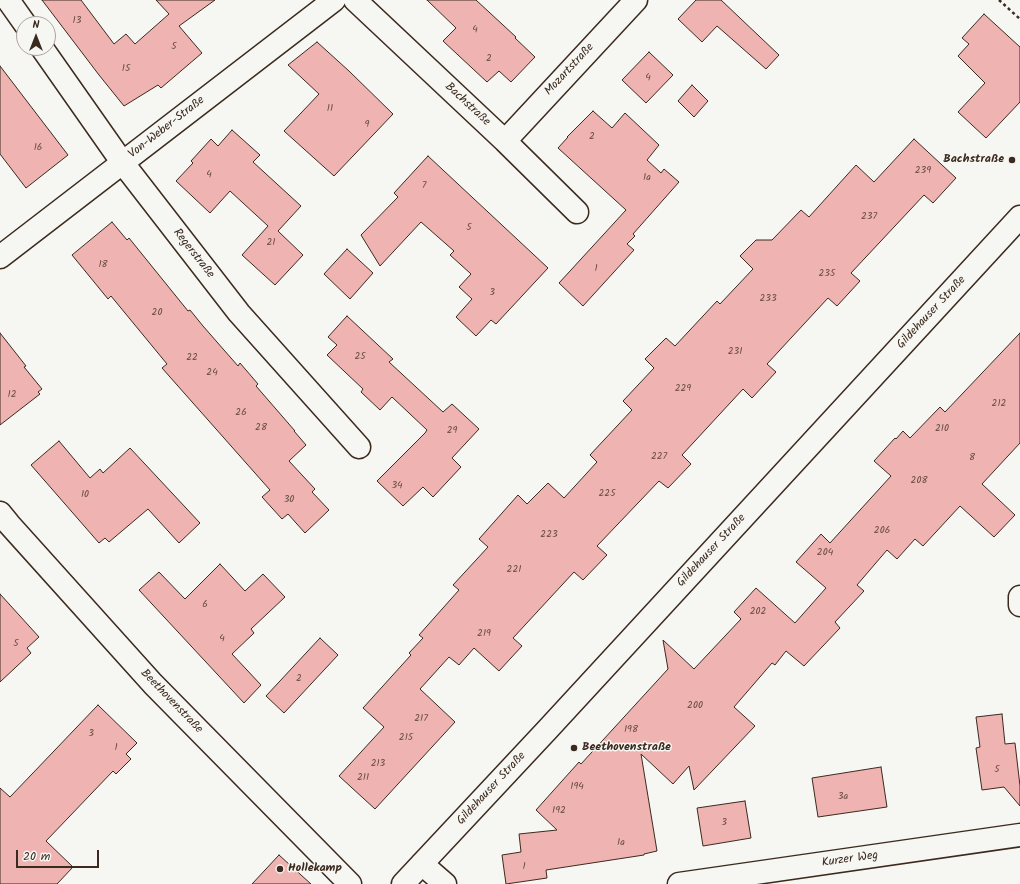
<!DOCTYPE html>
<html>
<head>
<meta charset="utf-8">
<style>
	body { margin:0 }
	#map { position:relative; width:1020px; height:884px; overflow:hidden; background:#f6f6f2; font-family:Kalam,sans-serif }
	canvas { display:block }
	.north { position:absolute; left:16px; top:16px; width:40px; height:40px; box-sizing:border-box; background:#f6f6f2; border:1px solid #aba49d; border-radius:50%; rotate:0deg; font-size:11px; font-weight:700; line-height:16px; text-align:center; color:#3b2a1e }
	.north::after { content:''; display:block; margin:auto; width:14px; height:18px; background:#3b2a1e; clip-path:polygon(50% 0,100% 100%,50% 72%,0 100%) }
	.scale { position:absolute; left:16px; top:850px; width:83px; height:18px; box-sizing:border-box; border:2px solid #3b2a1e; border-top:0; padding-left:5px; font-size:12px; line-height:14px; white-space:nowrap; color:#3b2a1e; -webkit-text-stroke:3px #f6f6f2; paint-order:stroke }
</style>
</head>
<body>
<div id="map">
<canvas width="1020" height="884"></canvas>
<div class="north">N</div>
<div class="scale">20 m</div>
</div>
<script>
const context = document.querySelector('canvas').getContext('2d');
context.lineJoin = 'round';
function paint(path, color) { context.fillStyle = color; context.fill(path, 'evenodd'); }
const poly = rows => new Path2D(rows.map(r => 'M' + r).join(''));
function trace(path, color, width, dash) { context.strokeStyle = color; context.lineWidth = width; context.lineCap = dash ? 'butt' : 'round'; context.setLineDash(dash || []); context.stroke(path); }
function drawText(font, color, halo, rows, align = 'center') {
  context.font = font + ' Kalam,sans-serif'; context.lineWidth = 3; context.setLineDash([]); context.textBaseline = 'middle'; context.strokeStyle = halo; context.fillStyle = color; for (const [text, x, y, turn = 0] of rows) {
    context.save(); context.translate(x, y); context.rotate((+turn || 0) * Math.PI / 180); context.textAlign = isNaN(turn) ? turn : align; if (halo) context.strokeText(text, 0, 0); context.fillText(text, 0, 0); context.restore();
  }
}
const building = poly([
	[42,0,81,0,114,44,126,34,135,44,169,14,156,0,215,0,179,26,202,53,161,88,158,85,124,106,99,75,42,0],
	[427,0,476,0,516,37,515,38,535,57,511,82,499,71,487,82,443,41,456,28,427,0],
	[696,0,721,0,779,55,766,69,717,26,702,42,678,19,696,0],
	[984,14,1020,47,1020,102,986,138,958,112,985,83,958,56,969,44,962,38,984,14],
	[317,42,349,71,393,114,334,176,284,131,319,94,288,65,317,42],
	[649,52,673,75,646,103,622,80,649,52],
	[0,66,68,155,26,188,0,154,0,66],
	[692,85,708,101,694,117,678,101,692,85],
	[593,111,612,128,625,113,659,145,647,160,661,173,664,169,679,182,633,234,635,236,627,244,634,250,583,306,559,283,626,210,558,148,568,137,567,137,593,111],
	[232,130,260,155,253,162,301,206,278,231,303,255,275,285,242,255,268,226,230,191,210,213,176,181,193,163,191,161,211,139,218,146,232,130],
	[914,139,956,178,933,203,924,195,851,273,860,281,837,306,828,298,767,364,776,372,752,398,743,389,682,455,691,464,668,488,659,481,597,546,607,555,583,580,574,572,513,638,522,646,499,671,474,648,459,665,449,657,420,689,455,722,375,809,339,776,384,727,363,708,411,655,409,653,423,638,419,635,459,590,453,585,488,547,479,539,518,495,527,504,548,483,564,498,597,462,590,455,632,410,623,401,654,368,645,359,666,338,675,346,717,301,720,304,753,269,740,256,756,240,772,240,801,210,809,217,856,165,874,182,914,139],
	[428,156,548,268,496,324,491,320,476,336,456,317,472,299,459,287,471,274,450,255,454,251,421,222,380,266,361,235,398,197,394,193,428,156],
	[112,222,127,240,129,238,188,311,190,310,203,326,238,366,240,363,258,384,256,386,295,431,294,431,306,445,289,461,315,489,312,492,329,510,305,533,288,514,282,519,262,497,270,490,162,368,167,364,111,296,108,299,72,255,112,222],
	[347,249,373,273,350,299,324,274,347,249],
	[347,316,393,359,389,362,443,412,452,404,479,429,452,458,461,467,433,497,423,487,403,506,377,481,425,433,427,430,392,397,380,410,361,392,363,389,327,355,337,345,328,337,347,316],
	[0,333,26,366,24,367,42,389,38,392,40,394,0,425,0,333],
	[1020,333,1020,443,982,484,1015,515,994,537,960,506,923,546,915,539,897,559,887,550,857,585,864,591,835,622,840,628,804,666,786,651,775,665,772,663,734,707,755,726,694,790,689,766,673,784,641,754,657,851,644,854,644,855,546,870,547,878,506,884,502,855,521,852,519,834,557,830,536,810,579,762,581,764,668,669,663,640,694,669,741,619,734,612,756,588,795,623,826,588,796,562,821,534,830,543,891,476,874,461,895,438,896,439,903,431,910,438,940,407,945,412,1020,333],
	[59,441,90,478,100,469,103,473,130,448,200,523,179,543,148,509,109,542,105,538,99,543,31,465,59,441],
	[220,564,245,591,263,574,285,597,251,629,254,633,232,654,261,685,244,703,139,590,159,572,185,599,220,564],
	[0,594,39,637,27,648,31,653,0,682,0,594],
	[320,638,338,655,284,713,266,696,320,638],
	[98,705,137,743,126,754,131,759,116,774,113,771,46,841,73,867,57,884,0,884,0,788,10,797,98,705],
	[1002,714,1005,744,1015,743,1020,786,1020,806,1004,787,982,790,976,748,980,747,976,717,1002,714],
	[881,767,887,807,818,817,812,778,881,767],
	[745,801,751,838,703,846,697,808,745,801],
	[279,855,311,884,252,884,279,855]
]);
paint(building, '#efb3b1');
trace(building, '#3b2a1e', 1);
const street = poly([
	[8,0,25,24],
	[355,0,505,141,577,212],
	[42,48,122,162,239,313,359,447],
	[505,141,636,0],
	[0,257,334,0],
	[0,513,9,524,153,684,350,884],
	[1020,597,1020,605],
	[422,864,445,884],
	[679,884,1020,835]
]);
const secondary = poly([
	[403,884,548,729,1020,217]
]);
trace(street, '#3b2a1e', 25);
trace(secondary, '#3b2a1e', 25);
trace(poly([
	[999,0,1020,19]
]), '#3b2a1e', 2.5, [3, 3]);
trace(street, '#f6f6f2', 22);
trace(secondary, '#f6f6f2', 22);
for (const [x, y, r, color] of [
	[1012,160,4,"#3b2a1e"],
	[574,748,4,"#3b2a1e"],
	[280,869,4,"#3b2a1e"]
]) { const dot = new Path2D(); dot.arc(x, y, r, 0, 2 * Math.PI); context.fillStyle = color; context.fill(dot); trace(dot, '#f6f6f2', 1.5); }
drawText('10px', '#684c43', null, [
	["13",77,21],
	["4",475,30],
	["5",174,47],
	["2",489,59],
	["15",126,69],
	["4",648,78],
	["11",330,109],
	["9",367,125],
	["2",592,137],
	["16",38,148],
	["239",923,171],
	["4",209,175],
	["1a",647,178],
	["7",424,186],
	["237",869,217],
	["5",469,228],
	["21",271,243],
	["18",103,265],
	["1",596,269],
	["235",827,274],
	["3",492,293],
	["233",768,299],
	["20",157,313],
	["231",735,352],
	["25",360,357],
	["22",192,358],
	["24",212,373],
	["229",683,389],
	["12",12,395],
	["212",999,404],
	["26",241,413],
	["28",261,428],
	["210",942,429],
	["29",452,431],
	["227",659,457],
	["8",972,458],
	["208",919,481],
	["34",397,486],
	["225",607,494],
	["10",85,495],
	["30",289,500],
	["206",882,531],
	["223",549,535],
	["204",825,553],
	["221",514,570],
	["6",205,605],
	["202",758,612],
	["219",484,634],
	["4",222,639],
	["5",16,644],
	["2",299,679],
	["200",695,706],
	["217",421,719],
	["198",631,730],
	["3",91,734],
	["215",406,738],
	["1",116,748],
	["213",378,764],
	["5",997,770],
	["211",363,778],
	["194",577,787],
	["3a",843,797],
	["192",559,811],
	["3",724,823],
	["1a",621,843],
	["1",524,867]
]);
drawText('12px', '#3b2a1e', '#f6f6f2', [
	["Mozartstraße",570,70,-47],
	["Bachstraße",467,105,43],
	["Von-Weber-Straße",167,128,-38],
	["Regerstraße",193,254,52],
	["Gildehauser Straße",932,313,-47],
	["Gildehauser Straße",712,551,-47],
	["Beethovenstraße",171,702,46],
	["Gildehauser Straße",492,789,-47],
	["Kurzer Weg",850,860,-8]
]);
drawText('bold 12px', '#3b2a1e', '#f6f6f2', [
	["Bachstraße",1004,160,"right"],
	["Beethovenstraße",582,748],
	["Hollekamp",288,869]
], 'left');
</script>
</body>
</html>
